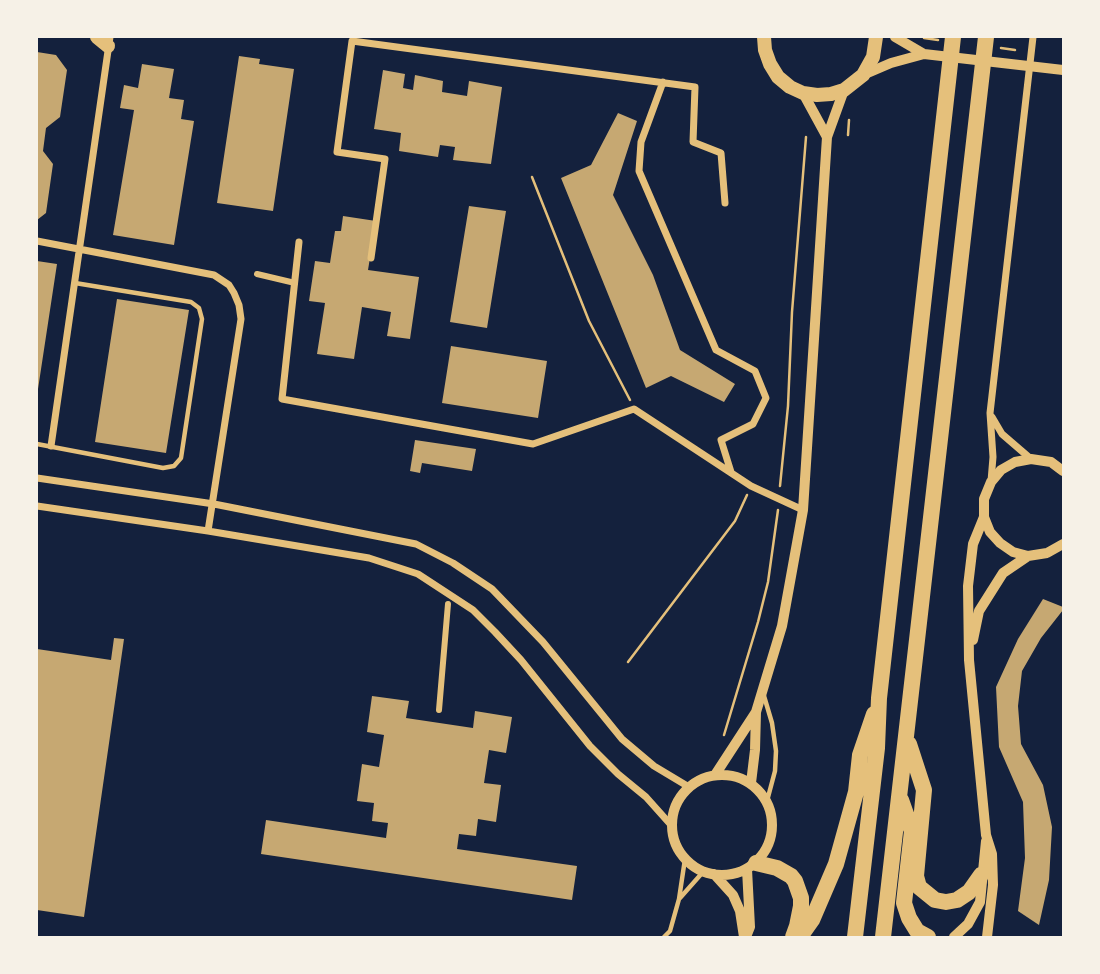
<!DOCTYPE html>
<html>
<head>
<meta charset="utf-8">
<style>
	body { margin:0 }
	#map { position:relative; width:1100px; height:974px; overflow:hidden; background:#14213d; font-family:Cabin,sans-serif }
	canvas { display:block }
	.frame { position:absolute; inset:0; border:38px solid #f6f1e7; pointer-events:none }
</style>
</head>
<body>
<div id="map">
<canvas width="1100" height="974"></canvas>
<div class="frame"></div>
</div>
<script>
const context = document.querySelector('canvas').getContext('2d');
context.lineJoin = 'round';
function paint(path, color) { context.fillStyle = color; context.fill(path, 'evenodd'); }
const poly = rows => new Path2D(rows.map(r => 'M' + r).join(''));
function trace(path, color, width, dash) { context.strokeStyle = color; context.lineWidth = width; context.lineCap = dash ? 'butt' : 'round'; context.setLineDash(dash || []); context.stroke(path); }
paint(poly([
	[37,52,56,55,67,70,60,117,46,128,43,151,53,164,46,213,37,220],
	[239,56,260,59,259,64,294,69,273,211,217,203],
	[142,64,174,69,169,98,184,100,181,119,194,121,174,245,113,235,134,110,120,108,124,85,138,88],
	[383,70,405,74,403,88,413,90,415,75,443,81,442,92,467,96,469,81,502,87,491,164,453,160,455,147,440,145,438,157,399,151,401,133,374,129],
	[618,113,637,121,613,195,653,275,680,350,735,384,724,402,671,376,646,388,561,178,591,165],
	[469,206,506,211,487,328,450,322],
	[343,216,376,221,368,270,419,277,410,339,387,336,391,312,362,307,354,359,317,354,325,303,309,301,315,261,330,263,335,231,341,231],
	[37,261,57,264,38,389,37,389],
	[117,299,189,310,166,453,95,442],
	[451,346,547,361,538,418,442,403],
	[415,440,476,449,472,471,422,463,420,473,410,471],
	[1043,599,1063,607,1063,610,1041,638,1022,671,1018,706,1021,744,1043,785,1052,827,1049,880,1039,925,1018,911,1025,858,1023,802,999,747,996,687,1018,639],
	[114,638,124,639,84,917,37,910,37,649,111,660],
	[372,696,409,701,406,718,473,728,475,711,512,717,506,753,489,750,484,783,501,785,496,822,478,819,476,836,459,834,457,849,577,866,572,900,261,854,266,820,386,838,388,823,372,821,374,803,357,801,362,764,379,767,384,735,367,732]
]), '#c6a872');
trace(poly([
	[924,38,938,40],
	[1001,48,1015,50],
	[848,135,849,120],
	[532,177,589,321,630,400],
	[780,486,788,406,792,312,806,137],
	[628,662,735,521,747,495],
	[724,735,758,622,768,582,778,510]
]), '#e5c07b', 2.5);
trace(poly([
	[37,444,163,468,174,466,181,458,202,319,199,308,191,302,75,283],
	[764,696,772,723,776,751,775,771,767,801],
	[680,898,703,872],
	[664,937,670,931,679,899,685,859]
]), '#e5c07b', 4.5);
trace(poly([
	[257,274,295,283],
	[439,710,448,604]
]), '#e5c07b', 6);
trace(poly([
	[663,82,641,142,639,171,716,350,755,371,766,398,753,424,721,440,731,472],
	[37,241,214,275,229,285,234,293,239,305,241,319,208,531],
	[299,242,282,399,533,444,634,409,751,486,803,510],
	[371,258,385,159,337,152,352,41,695,87,693,142,721,153,725,203],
	[992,417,1002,434,1031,459],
	[51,446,110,37],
	[37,478,214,504,416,544,453,563,492,589,543,642,622,739,654,766,689,787],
	[991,481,993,457,990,413,1033,37],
	[37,506,208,531,369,558,418,574,473,610,495,632,521,660,590,746,618,774,646,797,671,825]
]), '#e5c07b', 7);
trace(poly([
	[895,37,924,54],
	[863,75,891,63,924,54,1063,70],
	[803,93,827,137],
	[1063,471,1051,462,1031,459,1015,462,1001,470,991,482,984,499,984,517,990,532,1000,543,1013,552,1028,556,1047,553,1063,544],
	[984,517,973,544,968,586,969,660,986,835,992,854,993,885,987,937],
	[973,640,979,611,1003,573,1028,556],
	'672 825a50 50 0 1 1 100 0a50 50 0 1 1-100 0Z',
	[715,775,756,712,782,626,803,510,827,137,844,90],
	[751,783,755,750,756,712],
	[714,874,733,895,740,911,744,937],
	[746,937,750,927,747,869],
	[954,937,968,924,980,902,986,841]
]), '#e5c07b', 10);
trace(poly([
	[97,37,108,46],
	[764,37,765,50,770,64,778,77,790,87,803,93,817,95,831,94,844,90,863,75,873,57,876,37]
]), '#e5c07b', 14);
trace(poly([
	[909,744,924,790,916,876,919,887,935,900,946,902,957,900,969,892,981,875],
	[901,800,912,831,904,903,909,918,917,931,928,937],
	[756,863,777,868,791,876,795,881,801,898,801,906,797,926,793,937],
	[800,937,812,920,836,864,856,792,860,755,874,714],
	[855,937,877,748,879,698,953,37],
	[883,937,986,37]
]), '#e5c07b', 16);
</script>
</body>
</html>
